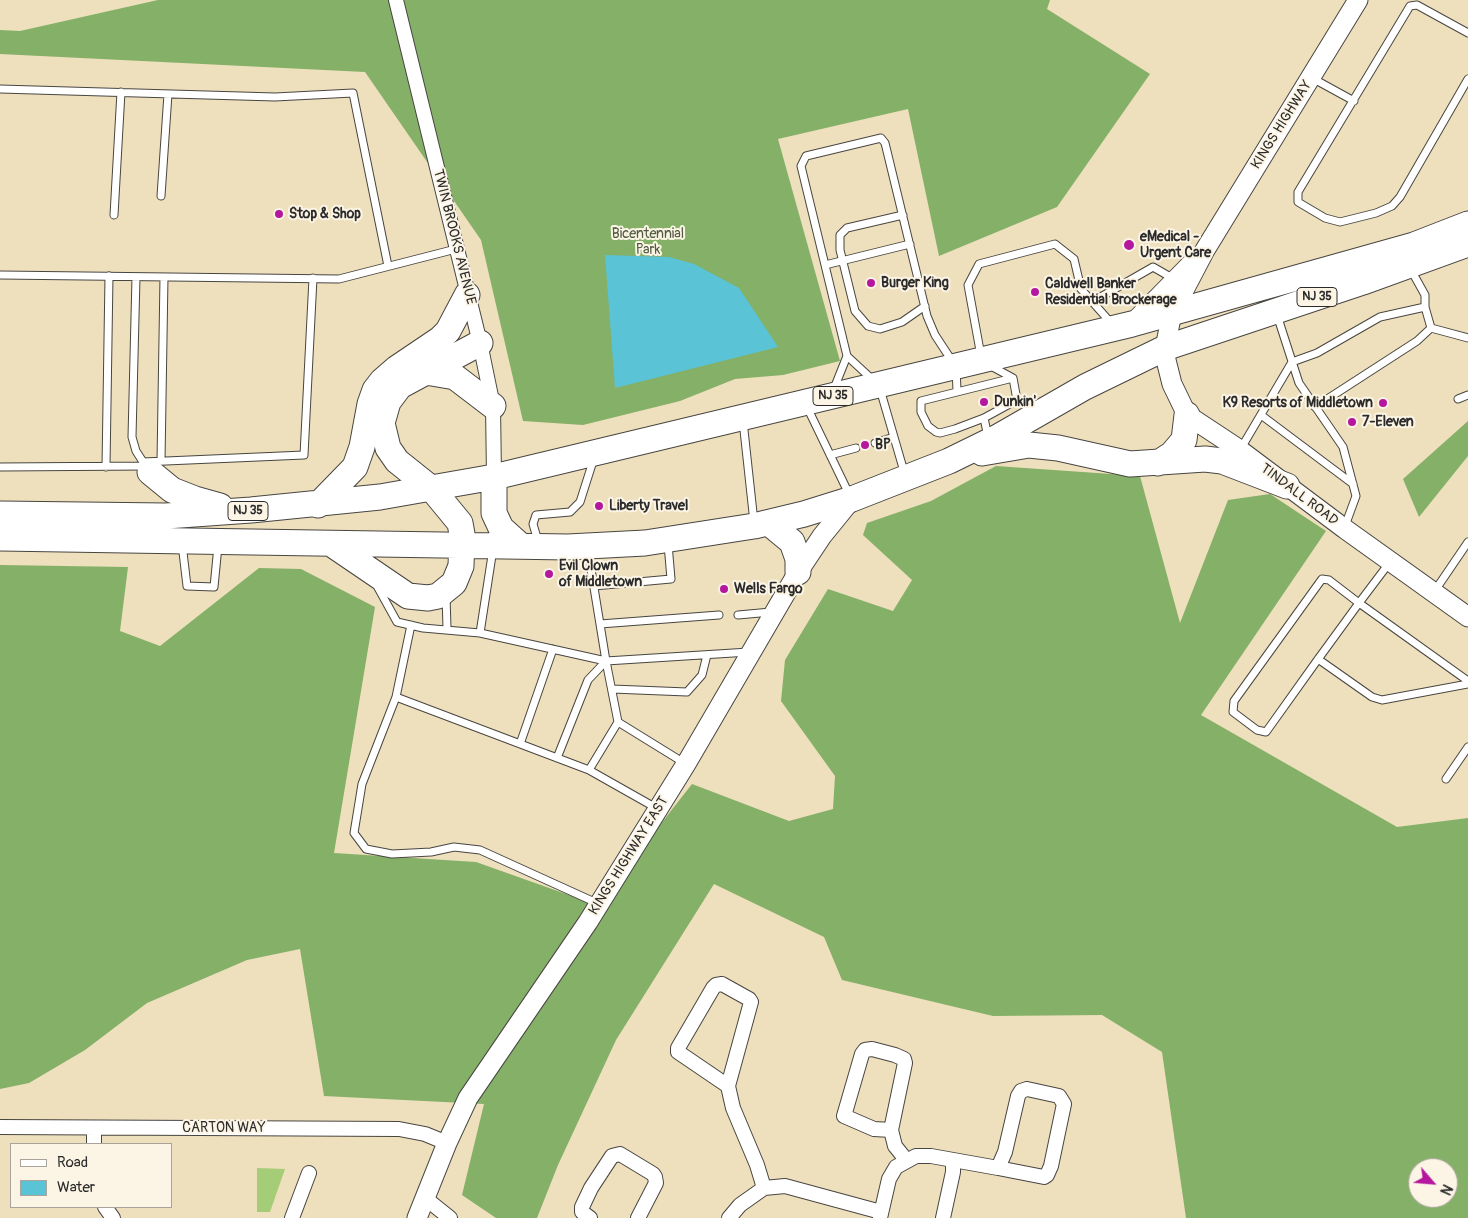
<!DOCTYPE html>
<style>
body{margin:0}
#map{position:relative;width:1468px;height:1218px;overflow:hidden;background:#eedfbd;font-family:Pangolin,sans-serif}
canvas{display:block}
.legend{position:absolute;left:10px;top:1143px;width:162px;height:65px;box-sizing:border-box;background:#fcf5e5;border:1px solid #a8a49b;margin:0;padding:6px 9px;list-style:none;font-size:15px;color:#2b2b2b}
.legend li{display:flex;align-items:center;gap:10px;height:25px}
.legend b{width:25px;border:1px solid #a8a49b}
.north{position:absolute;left:1408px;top:1158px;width:50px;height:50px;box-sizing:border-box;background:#fcf5e5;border:1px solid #a8a49b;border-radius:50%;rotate:117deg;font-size:14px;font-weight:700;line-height:20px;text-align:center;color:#2b2b2b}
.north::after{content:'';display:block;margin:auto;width:18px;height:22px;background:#b5179e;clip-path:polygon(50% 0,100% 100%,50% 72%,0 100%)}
</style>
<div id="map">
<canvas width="1468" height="1218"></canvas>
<ul class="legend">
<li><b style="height:6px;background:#fff"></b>Road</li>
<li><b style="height:14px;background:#5ac3d6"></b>Water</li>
</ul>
<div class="north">N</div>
</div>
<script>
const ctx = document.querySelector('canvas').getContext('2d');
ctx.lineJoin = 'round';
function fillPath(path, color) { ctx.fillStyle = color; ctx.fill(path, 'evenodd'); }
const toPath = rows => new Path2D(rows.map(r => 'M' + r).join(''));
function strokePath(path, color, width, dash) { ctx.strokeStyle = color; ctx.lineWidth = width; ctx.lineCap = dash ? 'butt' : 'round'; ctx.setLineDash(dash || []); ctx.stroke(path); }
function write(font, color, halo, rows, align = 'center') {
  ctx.font = font + ' Pangolin,sans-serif'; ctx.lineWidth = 4; ctx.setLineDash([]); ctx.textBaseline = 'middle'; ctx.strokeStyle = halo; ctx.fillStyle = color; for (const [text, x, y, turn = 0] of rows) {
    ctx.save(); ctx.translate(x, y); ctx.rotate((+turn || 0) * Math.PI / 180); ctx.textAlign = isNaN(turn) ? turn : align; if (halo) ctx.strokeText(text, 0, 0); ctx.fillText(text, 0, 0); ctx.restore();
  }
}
const green = toPath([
 [257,1168,285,1169,270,1212,257,1212]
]);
const forest = toPath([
 [158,0,1050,0,1047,9,1150,74,1057,207,939,256,908,109,778,139,840,361,783,375,735,379,680,401,583,425,523,421,481,240,365,72,0,54,0,30,20,31],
 [1468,421,1468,456,1419,517,1403,479],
 [996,466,1140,476,1180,623,1228,500,1270,494,1326,531,1201,715,1397,827,1468,818,1468,1218,1186,1218,1162,1052,1102,1015,993,1016,842,980,824,937,714,884,616,1040,558,1165,537,1218,496,1218,462,1195,484,1104,324,1096,300,949,247,960,147,1003,85,1050,29,1083,0,1089,0,565,128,567,120,631,160,646,259,568,301,569,375,607,334,853,476,862,597,905,692,784,789,821,833,809,835,776,781,701,785,660,828,589,893,611,912,580,863,535,867,523,931,501],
 [1418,1168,1448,1168,1448,1198,1418,1198]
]);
const water = toPath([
 [605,255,669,257,694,264,739,288,778,347,615,388]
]);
const lane = toPath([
 [1468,33,1417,5,1410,6,1298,192,1298,202,1325,218,1340,222,1376,213,1392,206,1400,197,1468,79],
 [1312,78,1354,101],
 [0,89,275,97,353,93,388,266],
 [161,196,168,94],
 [114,215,121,92],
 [903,215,847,228,840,235,840,250,855,311,868,326,880,329,902,322,925,306],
 [825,265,910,244],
 [0,275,339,279,456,249],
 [136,277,132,437,136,451,145,465],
 [1092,302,1153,267,1174,279],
 [1277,315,1299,383,1343,447,1356,496,1345,526],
 [1431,328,1468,338],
 [981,356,968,285,979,264,1055,244,1074,259,1081,289,1112,324],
 [989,365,1013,378,1017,400,984,418,955,429,940,433,936,432,928,426,921,412,921,401,1013,378],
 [874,381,847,356,801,166,806,156,881,138,885,143,927,316,935,335,956,367,957,391],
 [880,389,905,475],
 [833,391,847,356],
 [1458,399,1468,395],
 [807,407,849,494],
 [1315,407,1417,341,1431,328,1425,307],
 [1261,415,1353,484],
 [984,418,988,437],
 [743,421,754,522],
 [875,443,894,437],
 [1240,450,1292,362,1317,353,1380,317,1425,307,1425,295,1410,268],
 [830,455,856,448],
 [161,461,164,277],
 [143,462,304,455,313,278],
 [0,467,146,466],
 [106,467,109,276],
 [538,541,533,524,536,515,570,512,580,502,594,458],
 [182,544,187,586,214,587,218,546],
 [588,551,606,661,749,652],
 [1390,562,1359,603,1316,662,1266,732,1257,730,1233,712,1234,701,1322,579,1329,580,1359,603,1468,681],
 [376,584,397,622,423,628,480,633,606,661],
 [594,586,671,579,668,544],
 [1434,592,1468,542],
 [446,596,447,628],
 [738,615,771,612],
 [600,624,719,615],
 [411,625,396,697,362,784,354,833,366,849,392,854,431,852,454,847,480,850,599,904],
 [480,633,493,549],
 [1318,659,1372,697,1382,700,1468,684],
 [606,661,618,722,686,764],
 [612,689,687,692,702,675,707,655],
 [396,697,589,770],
 [618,722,589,770,658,809],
 [520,744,553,649],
 [557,758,588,680,606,661],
 [1446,779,1468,747]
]);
const street = toPath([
 [396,0,480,343,493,406,494,477],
 [722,984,749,999,751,1002,728,1086,678,1052,678,1048,713,988,716,985,722,984],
 [872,1049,895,1055,904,1059,905,1063,891,1130,874,1129,844,1116,862,1054,865,1050,872,1049],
 [728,1086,733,1108,757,1165,764,1188],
 [1027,1089,1059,1096,1064,1104,1051,1166,1047,1175,1044,1177,998,1168,1005,1152,1018,1096,1021,1091,1027,1089],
 [0,1127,399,1129,425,1134,447,1143],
 [891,1130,895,1146,907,1161],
 [94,1144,94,1128],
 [425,1198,450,1218],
 [105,1207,113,1218],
 [292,1218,309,1173],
 [590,1218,582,1212,582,1207,591,1188,612,1156,620,1154,653,1174,655,1177,656,1183,638,1218],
 [729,1218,740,1205,764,1188,785,1186,881,1212],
 [880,1218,889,1179,896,1167,916,1156,931,1156,998,1168],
 [943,1218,953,1172,953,1160]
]);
const secondary = toPath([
 [1358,0,1205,250,1172,313,1165,348,1166,360,1172,384,1187,415,1237,448,1345,529,1468,617],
 [1132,324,1192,263],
 [417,1218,447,1143,468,1098,588,922,686,764,798,572,822,536,852,499]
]);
const highway = toPath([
 [426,372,455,377,493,406],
 [982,453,1029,445,1058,448,1130,464,1205,459,1222,461,1287,486],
 [1158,463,1172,454,1184,440,1187,415],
 [150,472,172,490,195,499,220,506],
 [494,477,494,513,501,528,521,546],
 [318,505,355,467,362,447,370,404,375,390,382,381,397,368,440,339,448,331,467,295],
 [0,514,166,516,251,510,380,497,494,477,1132,324,1414,245,1468,224],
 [769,523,792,542,798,559,798,572],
 [0,538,568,547,645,543,754,526,804,514,852,499,949,461,996,438,1085,387,1165,348,1363,282,1468,244],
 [333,545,408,596,428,598,438,596,454,583,461,566,462,534,460,523,432,489,397,461,388,448,382,423,388,402,400,386,480,343]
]);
const markers = [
 [279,214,5,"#b5179e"],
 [1129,245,6,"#b5179e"],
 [871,283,5,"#b5179e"],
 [1035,292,5,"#b5179e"],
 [984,402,5,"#b5179e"],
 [1383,403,5,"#b5179e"],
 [1352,422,5,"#b5179e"],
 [865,445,5,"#b5179e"],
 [599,506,5,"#b5179e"],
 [549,574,5,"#b5179e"],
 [724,589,5,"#b5179e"]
];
const shields = [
 [1317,297,40],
 [833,396,40],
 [248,511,40]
];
const shieldNames = [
 ["NJ 35",1317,297],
 ["NJ 35",833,396],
 ["NJ 35",248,511]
];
const streetNames = [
 ["KINGS HIGHWAY",1282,125,-58],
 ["TWIN BROOKS AVENUE",454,237,76],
 ["TINDALL ROAD",1299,495,37],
 ["KINGS HIGHWAY EAST",629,856,-58],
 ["CARTON WAY",224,1128]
];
const poiNames = [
 ["Stop & Shop",289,214],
 ["eMedical -",1140,237],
 ["Urgent Care",1140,253],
 ["Burger King",881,283],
 ["Caldwell Banker",1045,284],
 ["Residential Brockerage",1045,300],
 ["Dunkin'",994,402],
 ["K9 Resorts of Middletown",1373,403,"right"],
 ["7-Eleven",1362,422],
 ["BP",875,445],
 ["Liberty Travel",609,506],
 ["Evil Clown",559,566],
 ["of Middletown",559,582],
 ["Wells Fargo",734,589]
];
const parkNames = [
 ["Bicentennial",648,234],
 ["Park",648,250]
];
fillPath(green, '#a5cc77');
fillPath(forest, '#84b068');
fillPath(water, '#5ac3d6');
strokePath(lane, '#484641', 9);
strokePath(street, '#484641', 16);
strokePath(secondary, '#484641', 21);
strokePath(highway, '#484641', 27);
strokePath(lane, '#fff', 7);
strokePath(street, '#fff', 14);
strokePath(secondary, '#fff', 19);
strokePath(highway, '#fff', 25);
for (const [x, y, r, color] of markers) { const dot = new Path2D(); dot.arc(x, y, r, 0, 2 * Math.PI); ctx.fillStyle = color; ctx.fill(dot); strokePath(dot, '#fcf5e5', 2); }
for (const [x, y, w] of shields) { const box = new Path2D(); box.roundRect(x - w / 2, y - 9.5, w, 19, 4); ctx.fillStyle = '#fcf5e5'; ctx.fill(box); strokePath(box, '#2b2b2b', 1); }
write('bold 12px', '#2b2b2b', null, shieldNames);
write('14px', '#2b2b2b', '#fcf5e5', streetNames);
write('bold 14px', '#2b2b2b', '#fcf5e5', poiNames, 'left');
write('14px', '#505b42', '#fcf5e5', parkNames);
</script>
